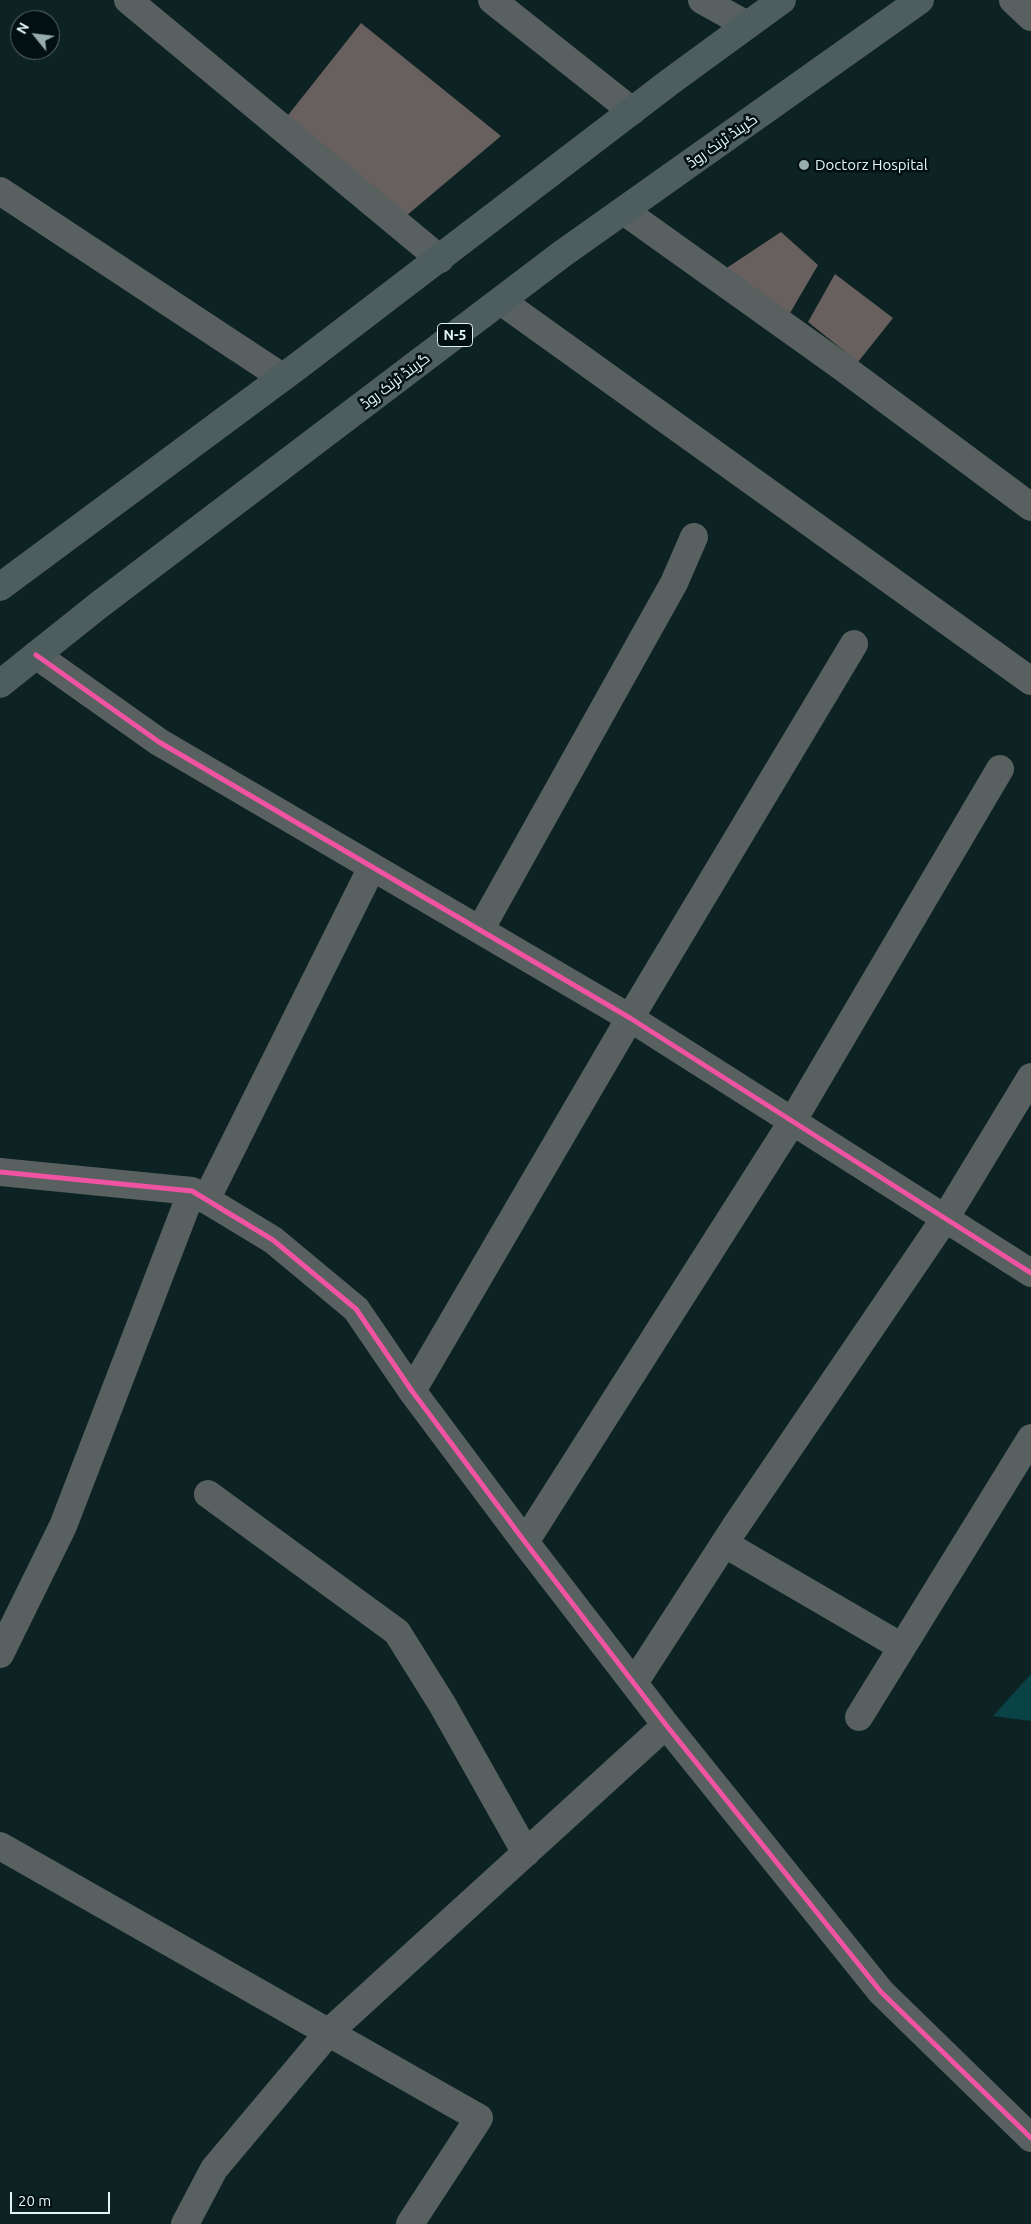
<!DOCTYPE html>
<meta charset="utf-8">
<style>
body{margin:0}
#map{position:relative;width:1031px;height:2224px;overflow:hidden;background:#0d2223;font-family:Ubuntu,sans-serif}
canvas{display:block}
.north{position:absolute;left:10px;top:10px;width:50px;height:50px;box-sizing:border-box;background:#031011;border:1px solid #5c6c6d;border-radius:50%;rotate:299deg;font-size:14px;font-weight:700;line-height:20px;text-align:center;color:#e2f6f6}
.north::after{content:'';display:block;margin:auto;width:18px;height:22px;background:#97acac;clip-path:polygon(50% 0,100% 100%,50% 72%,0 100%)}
.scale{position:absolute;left:10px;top:2192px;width:100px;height:22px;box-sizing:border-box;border:2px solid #e2f6f6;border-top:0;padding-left:6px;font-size:15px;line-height:18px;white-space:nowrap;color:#e2f6f6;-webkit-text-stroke:4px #031011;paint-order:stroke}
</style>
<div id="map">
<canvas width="1031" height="2224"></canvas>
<div class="north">N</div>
<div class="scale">20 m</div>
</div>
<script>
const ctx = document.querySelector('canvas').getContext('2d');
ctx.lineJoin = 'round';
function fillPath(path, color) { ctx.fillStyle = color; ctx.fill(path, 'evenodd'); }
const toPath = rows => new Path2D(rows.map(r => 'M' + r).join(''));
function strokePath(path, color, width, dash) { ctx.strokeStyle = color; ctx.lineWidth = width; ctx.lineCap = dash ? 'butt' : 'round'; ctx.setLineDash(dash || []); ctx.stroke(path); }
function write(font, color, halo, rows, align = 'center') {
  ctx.font = font + ' Ubuntu,Cairo,sans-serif'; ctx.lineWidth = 5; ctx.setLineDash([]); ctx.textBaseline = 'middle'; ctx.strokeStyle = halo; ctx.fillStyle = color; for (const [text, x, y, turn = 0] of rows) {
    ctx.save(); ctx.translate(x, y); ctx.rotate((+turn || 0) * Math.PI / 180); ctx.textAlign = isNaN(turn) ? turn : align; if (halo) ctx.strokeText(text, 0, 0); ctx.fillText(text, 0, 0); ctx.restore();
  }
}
const green = toPath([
 [1031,1674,1031,1721,993,1716]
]);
const building = toPath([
 [361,23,501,136,406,216,285,119],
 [781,232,818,265,790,313,725,269],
 [835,274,893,318,858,362,808,322]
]);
const minor = toPath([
 [128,0,440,259],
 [492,0,632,111],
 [702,0,747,25],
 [1013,0,1031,17],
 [0,191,282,377],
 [624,211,841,366,1031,507],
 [501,301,1031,681],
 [36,655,159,742,630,1018,1031,1273],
 [480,930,674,583,694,537],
 [0,1172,192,1191,273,1240,356,1309,412,1391,525,1542,666,1725,881,1992,1031,2138],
 [206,1200,372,867],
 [412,1391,630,1018,854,644],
 [208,1494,397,1632,442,1704,526,1853],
 [525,1542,792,1122,1000,769],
 [725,1544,902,1647],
 [0,1654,63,1526,192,1191],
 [634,1683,735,1527,946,1217,1031,1077],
 [859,1717,1031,1438],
 [0,1846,479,2118,410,2224],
 [185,2224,214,2169,329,2032,666,1725]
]);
const highway = toPath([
 [0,587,298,366,671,81,782,0],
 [0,684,99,605,562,254,920,0]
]);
const cycleway = toPath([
 [36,655,159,742,630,1018,1031,1273],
 [0,1172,192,1191,273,1240,356,1309,412,1391,525,1542,666,1725,881,1992,1031,2138]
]);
const markers = [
 [804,165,6,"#97acac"]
];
const shields = [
 [455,335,35]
];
const shieldNames = [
 ["N-5",455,335]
];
const streetNames = [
 ["گرینڈ ٹرنک روڈ",722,141,-35],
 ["گرینڈ ٹرنک روڈ",395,381,-37]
];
const poiNames = [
 ["Doctorz Hospital",815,165]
];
fillPath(green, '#094345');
fillPath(building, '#68605e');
strokePath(minor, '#586060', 28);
strokePath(highway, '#4e5d5e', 28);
strokePath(cycleway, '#f153a3', 5);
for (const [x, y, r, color] of markers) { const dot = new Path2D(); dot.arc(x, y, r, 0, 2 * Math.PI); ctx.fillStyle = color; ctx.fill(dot); strokePath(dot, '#031011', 2); }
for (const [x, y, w] of shields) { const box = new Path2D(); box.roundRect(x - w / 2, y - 11.5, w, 23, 4); ctx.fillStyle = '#031011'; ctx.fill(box); strokePath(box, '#e2f6f6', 1); }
write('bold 14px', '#e2f6f6', null, shieldNames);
write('15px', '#e2f6f6', '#031011', streetNames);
write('15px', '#e2f6f6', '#031011', poiNames, 'left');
</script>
